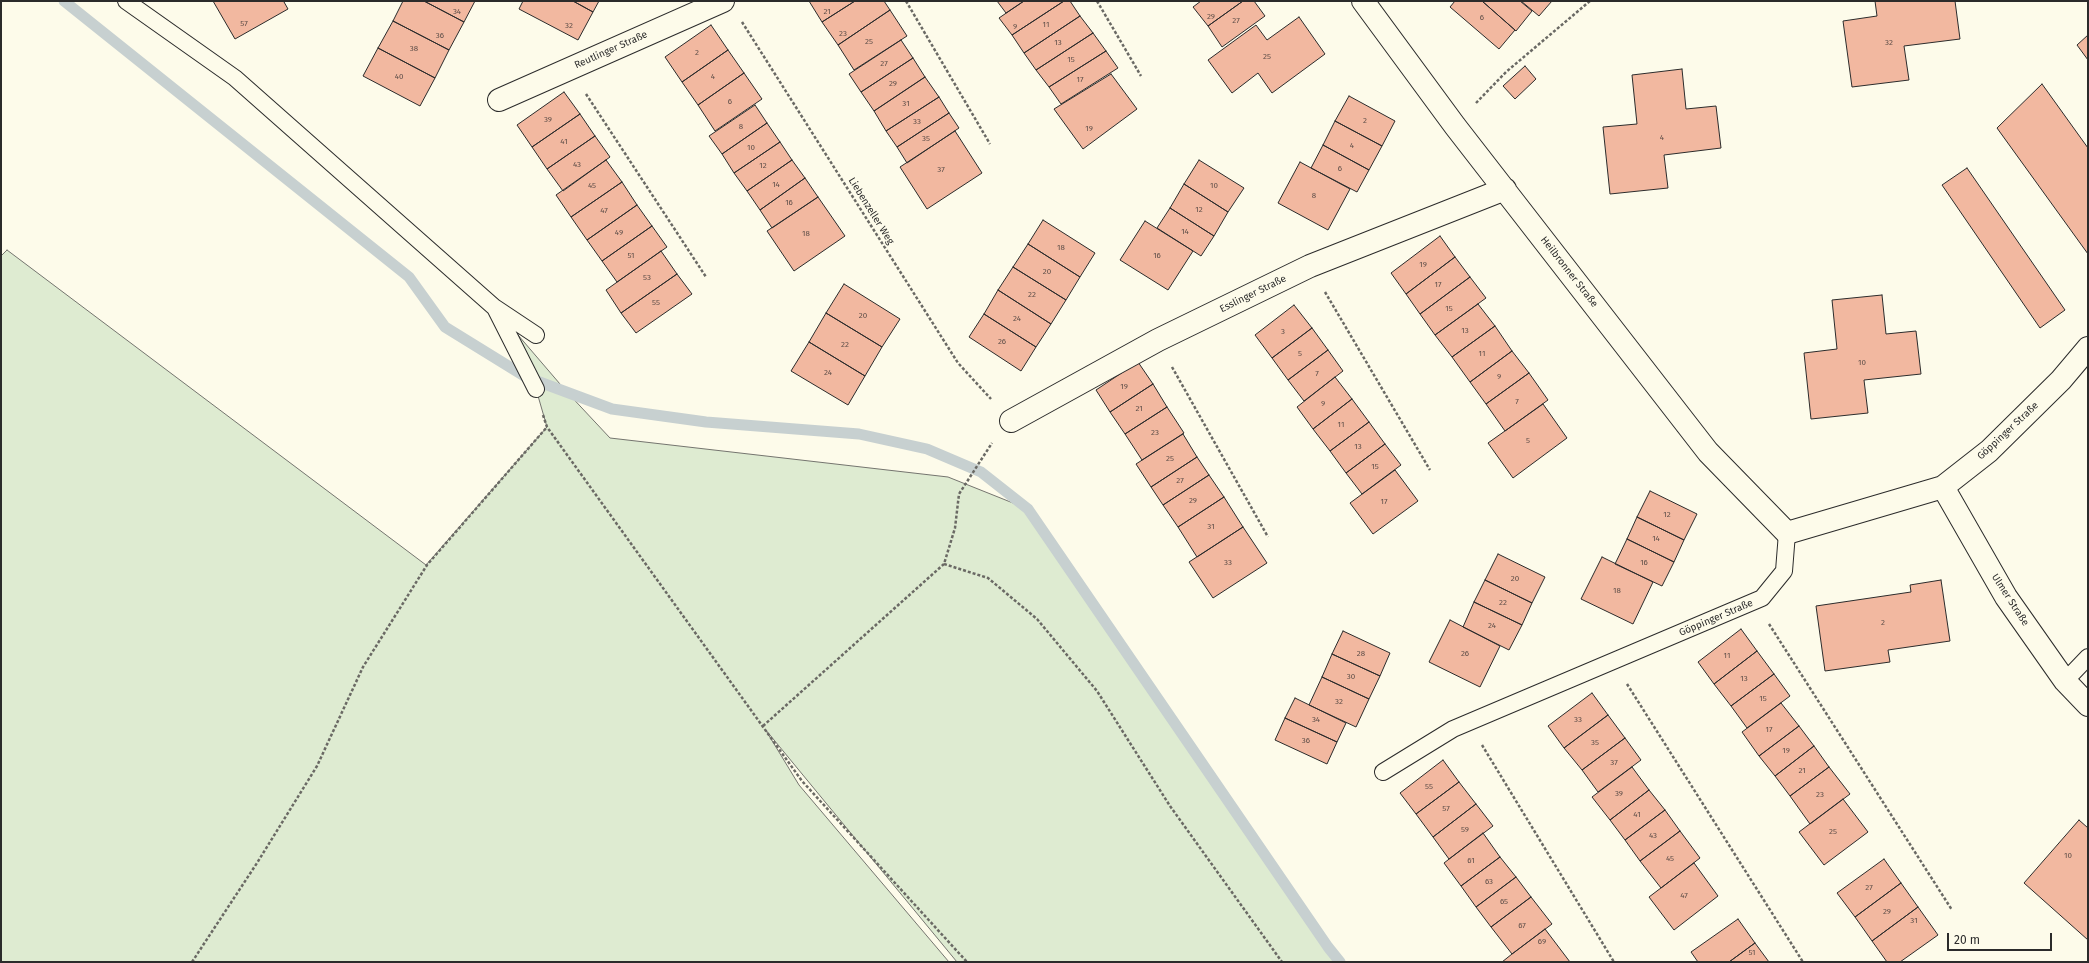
<!DOCTYPE html>
<meta charset="utf-8">
<style>
body{margin:0}
#map{position:relative;width:2089px;height:963px;overflow:hidden;background:#fdfbea;font-family:"Fira Sans",sans-serif}
canvas{display:block}
.frame{position:absolute;inset:0;border:2px solid #2b2b2b;pointer-events:none}
.scale{position:absolute;left:1947px;top:933px;width:105px;height:18px;box-sizing:border-box;border:2px solid #2b2b2b;border-top:0;padding-left:5px;font-size:12px;line-height:14px;white-space:nowrap;color:#2b2b2b;-webkit-text-stroke:3px #fdfbea;paint-order:stroke}
</style>
<div id="map">
<canvas width="2089" height="963"></canvas>
<div class="frame"></div>
<div class="scale">20 m</div>
</div>
<script>
const ctx = document.querySelector('canvas').getContext('2d');
ctx.lineJoin = 'round';
function fillPath(path, color) { ctx.fillStyle = color; ctx.fill(path, 'evenodd'); }
const toPath = rows => new Path2D(rows.map(r => 'M' + r).join(''));
function strokePath(path, color, width, dash) { ctx.strokeStyle = color; ctx.lineWidth = width; ctx.lineCap = dash ? 'butt' : 'round'; ctx.setLineDash(dash || []); ctx.stroke(path); }
function write(font, color, halo, rows, align = 'center') {
  ctx.font = font + ' "Fira Sans",sans-serif'; ctx.lineWidth = 3; ctx.setLineDash([]); ctx.textBaseline = 'middle'; ctx.strokeStyle = halo; ctx.fillStyle = color; for (const [text, x, y, turn = 0] of rows) {
    ctx.save(); ctx.translate(x, y); ctx.rotate((+turn || 0) * Math.PI / 180); ctx.textAlign = isNaN(turn) ? turn : align; if (halo) ctx.strokeText(text, 0, 0); ctx.fillText(text, 0, 0); ctx.restore();
  }
}
const green = toPath([
 [7,250,426,565,547,427,536,389,494,307,566,391,610,438,948,477,1028,509,1328,947,1340,962,957,962,765,729,799,785,949,962,1,962,1,256,7,250]
]);
const stream = toPath([
 [64,1,409,277,445,327,526,377,612,409,706,422,859,434,927,449,981,472,1028,509,1328,947,1340,962]
]);
const building = toPath([
 [213,1,286,1,284,2,288,9,235,39,213,1],
 [403,1,424,1,464,22,449,50,393,21,403,1],
 [424,1,475,1,464,22,424,1],
 [523,1,573,1,593,12,578,40,519,9,523,1],
 [573,1,599,1,593,12,573,1],
 [809,1,855,1,822,22,809,1],
 [855,1,884,1,890,10,838,45,822,22,855,1],
 [997,1,1024,1,1006,13,997,1],
 [1024,1,1064,1,1012,35,999,18,1024,1],
 [1064,1,1070,1,1080,16,1024,53,1012,35,1064,1],
 [1201,1,1243,1,1208,26,1193,7,1201,1],
 [1243,1,1254,1,1265,16,1222,47,1208,26,1243,1],
 [1455,1,1482,1,1515,30,1499,49,1450,7,1455,1],
 [1482,1,1520,1,1532,11,1516,31,1482,1],
 [1521,1,1552,1,1539,16,1521,1],
 [1875,1,1955,1,1960,39,1904,46,1909,80,1852,87,1843,21,1877,16,1875,1],
 [890,10,907,36,854,70,838,45,890,10],
 [1080,16,1093,33,1036,70,1024,53,1080,16],
 [1299,17,1325,54,1272,93,1258,73,1232,93,1208,60,1256,25,1267,40,1299,17],
 [393,21,449,50,435,78,378,48,393,21],
 [711,25,728,50,682,82,665,57,711,25],
 [1093,33,1106,51,1049,87,1036,70,1093,33],
 [2088,35,2088,60,2077,45,2088,35],
 [901,40,913,58,861,92,849,74,901,40],
 [378,48,435,78,420,106,363,76,378,48],
 [728,50,744,73,698,105,682,82,728,50],
 [1106,51,1118,68,1061,104,1049,87,1106,51],
 [913,58,925,77,874,111,861,92,913,58],
 [1525,66,1536,79,1515,99,1503,86,1525,66],
 [1682,69,1686,109,1716,106,1721,148,1664,155,1668,188,1610,194,1603,127,1637,124,1632,75,1682,69],
 [744,73,762,99,715,131,698,105,744,73],
 [1111,74,1137,109,1083,149,1054,109,1111,74],
 [925,77,939,97,886,131,874,111,925,77],
 [2042,84,2088,148,2088,254,1997,128,2042,84],
 [564,92,580,114,532,147,517,125,564,92],
 [1349,96,1395,121,1382,146,1335,121,1349,96],
 [939,97,949,113,897,147,886,131,939,97],
 [755,105,767,123,722,154,709,136,755,105],
 [949,113,959,128,907,163,897,147,949,113],
 [580,114,595,136,547,169,532,147,580,114],
 [1335,121,1382,146,1369,170,1323,145,1335,121],
 [767,123,780,142,734,173,722,154,767,123],
 [955,131,982,173,927,209,900,167,955,131],
 [595,136,610,157,563,191,547,169,595,136],
 [780,142,792,160,747,191,734,173,780,142],
 [1323,145,1369,170,1357,192,1311,168,1323,145],
 [606,160,622,182,571,217,556,195,606,160],
 [792,160,805,178,760,210,747,191,792,160],
 [1199,160,1244,188,1228,212,1184,184,1199,160],
 [1300,162,1350,189,1328,230,1278,203,1300,162],
 [1967,168,2065,310,2040,328,1942,185,1967,168],
 [805,178,818,197,772,228,760,210,805,178],
 [622,182,637,205,587,240,571,217,622,182],
 [1184,184,1228,212,1214,236,1170,208,1184,184],
 [818,197,845,236,794,271,767,231,818,197],
 [637,205,652,226,602,261,587,240,637,205],
 [1170,208,1214,236,1201,256,1157,228,1170,208],
 [1043,220,1095,253,1080,277,1028,244,1043,220],
 [1145,221,1193,251,1168,290,1120,260,1145,221],
 [652,226,667,247,617,282,602,261,652,226],
 [1440,236,1455,257,1406,294,1391,273,1440,236],
 [1028,244,1080,277,1066,300,1013,267,1028,244],
 [661,251,677,274,621,313,606,290,661,251],
 [1455,257,1470,277,1420,314,1406,294,1455,257],
 [1013,267,1066,300,1051,324,998,290,1013,267],
 [677,274,692,294,636,333,621,313,677,274],
 [1470,277,1486,298,1435,335,1420,314,1470,277],
 [844,284,900,319,882,347,826,313,844,284],
 [998,290,1051,324,1036,347,984,314,998,290],
 [1882,295,1886,334,1916,331,1921,374,1864,380,1868,413,1811,419,1804,353,1837,349,1832,300,1882,295],
 [1478,304,1495,326,1452,357,1435,335,1478,304],
 [1294,305,1312,328,1272,358,1255,335,1294,305],
 [826,313,882,347,865,376,809,342,826,313],
 [984,314,1036,347,1021,371,969,337,984,314],
 [1495,326,1512,351,1470,382,1452,357,1495,326],
 [1312,328,1328,350,1288,380,1272,358,1312,328],
 [809,342,865,376,848,405,791,371,809,342],
 [1328,350,1343,371,1304,401,1288,380,1328,350],
 [1512,351,1529,373,1486,404,1470,382,1512,351],
 [1138,362,1153,384,1110,412,1096,390,1138,362],
 [1529,373,1548,400,1505,431,1486,404,1529,373],
 [1335,377,1352,399,1313,429,1297,407,1335,377],
 [1153,384,1167,407,1125,434,1110,412,1153,384],
 [1352,399,1369,422,1330,451,1313,429,1352,399],
 [1543,404,1567,438,1513,478,1488,443,1543,404],
 [1167,407,1184,433,1142,460,1125,434,1167,407],
 [1369,422,1385,444,1346,473,1330,451,1369,422],
 [1183,434,1197,457,1151,487,1136,464,1183,434],
 [1385,444,1401,465,1362,494,1346,473,1385,444],
 [1197,457,1209,475,1163,505,1151,487,1197,457],
 [1395,470,1418,501,1373,534,1350,503,1395,470],
 [1209,475,1224,497,1178,527,1163,505,1209,475],
 [1650,491,1697,514,1684,540,1637,517,1650,491],
 [1224,497,1243,527,1197,557,1178,527,1224,497],
 [1637,517,1684,540,1674,562,1627,539,1637,517],
 [1243,527,1267,563,1213,598,1189,562,1243,527],
 [1627,539,1674,562,1662,586,1615,564,1627,539],
 [1498,554,1545,577,1532,603,1485,580,1498,554],
 [1602,557,1653,582,1633,624,1581,599,1602,557],
 [1485,580,1532,603,1522,625,1474,602,1485,580],
 [1941,580,1950,641,1888,650,1890,662,1825,671,1816,606,1911,592,1910,585,1941,580],
 [1474,602,1522,625,1509,650,1463,627,1474,602],
 [1450,620,1500,646,1480,687,1429,662,1450,620],
 [1741,629,1757,651,1714,684,1698,662,1741,629],
 [1343,631,1390,653,1380,676,1332,654,1343,631],
 [1757,651,1774,674,1731,706,1714,684,1757,651],
 [1332,654,1380,676,1369,699,1322,677,1332,654],
 [1774,674,1790,696,1747,728,1731,706,1774,674],
 [1322,677,1369,699,1356,727,1309,705,1322,677],
 [1592,693,1608,715,1564,748,1548,726,1592,693],
 [1295,698,1346,723,1337,742,1285,718,1295,698],
 [1781,703,1799,726,1759,756,1742,732,1781,703],
 [1608,715,1625,738,1582,770,1564,748,1608,715],
 [1285,718,1337,742,1327,764,1275,740,1285,718],
 [1799,726,1814,746,1775,776,1759,756,1799,726],
 [1625,738,1641,760,1598,792,1582,770,1625,738],
 [1814,746,1829,767,1790,796,1775,776,1814,746],
 [1443,760,1459,782,1416,814,1400,793,1443,760],
 [1632,767,1649,790,1610,820,1592,797,1632,767],
 [1829,767,1850,794,1810,824,1790,796,1829,767],
 [1459,782,1476,804,1433,837,1416,814,1459,782],
 [1649,790,1665,810,1625,840,1610,820,1649,790],
 [1843,799,1868,832,1824,865,1799,832,1843,799],
 [1476,804,1493,826,1449,859,1433,837,1476,804],
 [1665,810,1680,831,1640,861,1625,840,1665,810],
 [2079,820,2088,828,2088,940,2024,883,2079,820],
 [1680,831,1700,858,1661,888,1640,861,1680,831],
 [1483,833,1500,857,1461,886,1444,863,1483,833],
 [1500,857,1516,877,1476,907,1461,886,1500,857],
 [1884,859,1901,883,1855,917,1837,893,1884,859],
 [1694,863,1718,896,1674,930,1649,897,1694,863],
 [1516,877,1531,897,1491,927,1476,907,1516,877],
 [1901,883,1918,907,1872,941,1855,917,1901,883],
 [1531,897,1552,924,1512,954,1491,927,1531,897],
 [1918,907,1938,935,1900,962,1887,962,1872,941,1918,907],
 [1738,919,1755,943,1729,962,1698,962,1691,952,1738,919],
 [1545,929,1570,962,1502,962,1512,954,1545,929],
 [1755,943,1769,962,1729,962,1755,943]
]);
const path = toPath([
 [906,1,990,144],
 [1097,1,1141,76],
 [742,22,958,363,991,399],
 [586,94,706,277],
 [1476,103,1506,72,1590,1],
 [1325,292,1430,470],
 [1172,367,1268,537],
 [543,415,547,427,802,781,967,962],
 [944,564,988,578,1037,619,1097,691,1170,806,1282,962],
 [1769,624,1952,910],
 [1627,684,1803,962],
 [763,726,944,564,955,528,959,494,992,443],
 [1482,745,1614,962],
 [192,962,257,863,317,766,363,667,427,565,547,427]
]);
const service = toPath([
 [126,1,235,78,494,307,536,335],
 [495,308,536,389],
 [2065,681,2088,657],
 [1383,772,1453,729,1762,598,1784,571,1787,533]
]);
const minor = toPath([
 [1363,1,1455,126,1708,452,1787,533,1943,487,1989,451,2061,380,2088,348],
 [499,100,723,1],
 [1011,421,1158,340,1310,266,1505,189],
 [1943,487,2006,597,2065,681,2088,705]
]);
const numberNames = [
 ["34",457,12],
 ["21",827,12],
 ["29",1211,17],
 ["6",1482,18],
 ["27",1236,21],
 ["57",244,24],
 ["11",1046,25],
 ["32",569,26],
 ["9",1015,27],
 ["23",843,34],
 ["36",440,36],
 ["25",869,42],
 ["13",1058,43],
 ["32",1889,43],
 ["38",414,49],
 ["2",697,53],
 ["25",1267,57],
 ["15",1071,60],
 ["27",884,64],
 ["40",399,77],
 ["4",713,77],
 ["17",1080,80],
 ["29",893,84],
 ["6",730,102],
 ["31",906,104],
 ["39",548,120],
 ["2",1365,121],
 ["33",917,122],
 ["8",741,127],
 ["19",1089,129],
 ["4",1662,138],
 ["35",926,139],
 ["41",564,142],
 ["4",1352,146],
 ["10",751,148],
 ["43",577,165],
 ["12",763,166],
 ["6",1340,169],
 ["37",941,170],
 ["14",776,185],
 ["45",592,186],
 ["10",1214,186],
 ["8",1314,196],
 ["16",789,203],
 ["12",1199,210],
 ["47",604,211],
 ["14",1185,232],
 ["49",619,233],
 ["18",806,234],
 ["18",1061,248],
 ["51",631,256],
 ["16",1157,256],
 ["19",1423,265],
 ["20",1047,272],
 ["53",647,278],
 ["17",1438,285],
 ["22",1032,295],
 ["55",656,303],
 ["15",1449,309],
 ["20",863,316],
 ["24",1017,319],
 ["13",1465,331],
 ["3",1283,332],
 ["26",1002,342],
 ["22",845,345],
 ["5",1300,354],
 ["11",1482,354],
 ["10",1862,363],
 ["24",828,373],
 ["7",1317,374],
 ["9",1499,377],
 ["19",1124,387],
 ["7",1517,402],
 ["9",1323,404],
 ["21",1139,409],
 ["11",1341,425],
 ["23",1155,433],
 ["5",1528,441],
 ["13",1358,447],
 ["25",1170,459],
 ["15",1375,467],
 ["27",1180,481],
 ["29",1193,501],
 ["17",1384,502],
 ["12",1667,515],
 ["31",1211,527],
 ["14",1656,539],
 ["33",1228,563],
 ["16",1644,563],
 ["20",1515,579],
 ["18",1617,591],
 ["22",1503,603],
 ["2",1883,623],
 ["24",1492,626],
 ["28",1361,654],
 ["26",1465,654],
 ["11",1727,656],
 ["30",1351,677],
 ["13",1744,679],
 ["15",1763,699],
 ["32",1339,702],
 ["34",1316,720],
 ["33",1578,720],
 ["17",1769,730],
 ["36",1306,741],
 ["35",1595,743],
 ["19",1786,751],
 ["37",1614,763],
 ["21",1802,771],
 ["55",1429,787],
 ["39",1619,794],
 ["23",1820,795],
 ["57",1446,809],
 ["41",1637,815],
 ["59",1465,830],
 ["25",1833,832],
 ["43",1653,836],
 ["10",2068,856],
 ["45",1670,859],
 ["61",1471,861],
 ["63",1489,882],
 ["27",1869,888],
 ["47",1684,896],
 ["65",1504,902],
 ["29",1887,912],
 ["31",1914,921],
 ["67",1522,926],
 ["69",1542,942],
 ["51",1752,953]
];
const streetNames = [
 ["Reutlinger Straße",611,50,-24],
 ["Liebenzeller Weg",871,211,58],
 ["Heilbronner Straße",1569,272,52],
 ["Esslinger Straße",1253,294,-26],
 ["Göppinger Straße",2008,431,-43],
 ["Ulmer Straße",2010,600,57],
 ["Göppinger Straße",1716,618,-23]
];
fillPath(green, '#deebd1');
strokePath(green, '#74746e', 1);
strokePath(stream, '#c7d0d0', 11);
fillPath(building, '#f2b8a0');
strokePath(building, '#2b2b2b', 1);
strokePath(service, '#2b2b2b', 18);
strokePath(minor, '#2b2b2b', 24);
strokePath(path, '#6a6964', 2.5, [3, 2]);
strokePath(service, '#fdfbea', 16);
strokePath(minor, '#fdfbea', 22);
write('8px', '#5d4e48', null, numberNames);
write('10px', '#2b2b2b', '#fdfbea', streetNames);
</script>
